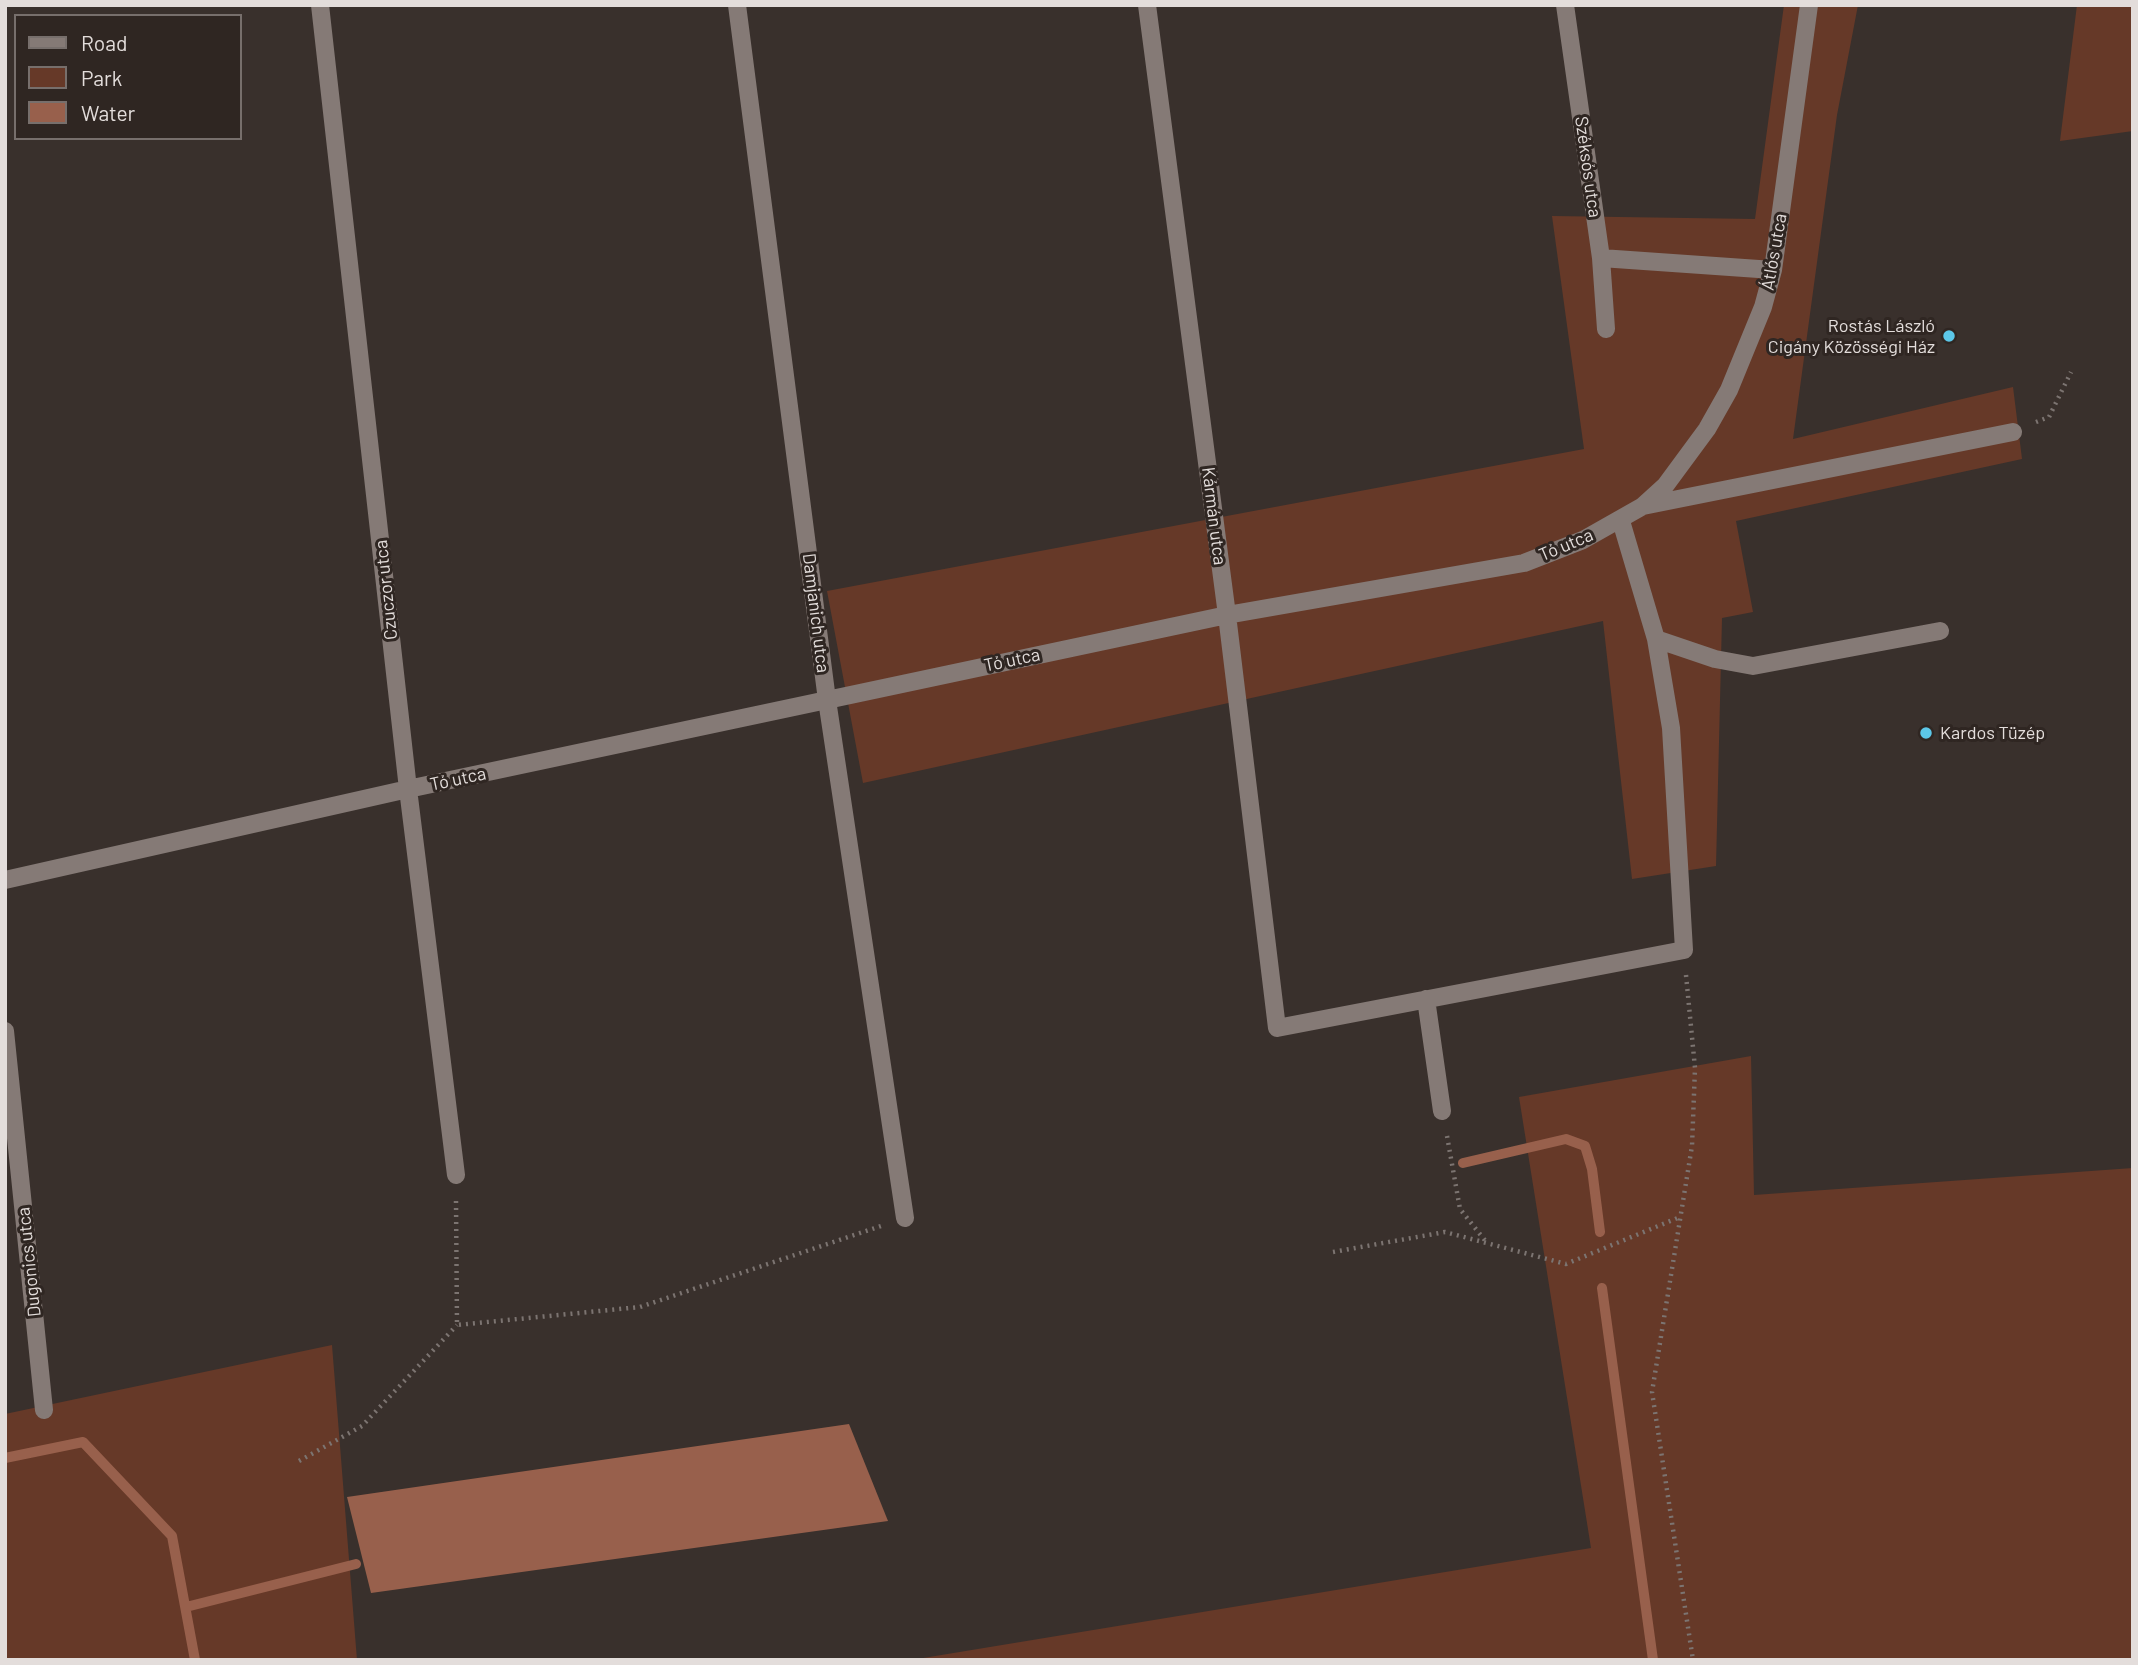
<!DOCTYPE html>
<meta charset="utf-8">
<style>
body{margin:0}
#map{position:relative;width:2138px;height:1665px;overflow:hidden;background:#39302c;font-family:Barlow,sans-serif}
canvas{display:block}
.frame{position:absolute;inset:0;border:7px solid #e3dddb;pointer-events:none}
.legend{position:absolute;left:14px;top:14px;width:228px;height:126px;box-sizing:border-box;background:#2f2622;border:2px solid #776f6c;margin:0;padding:9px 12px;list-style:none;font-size:21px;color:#e3dddb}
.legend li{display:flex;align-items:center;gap:14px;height:35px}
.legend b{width:35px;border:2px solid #776f6c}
</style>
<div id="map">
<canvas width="2138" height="1665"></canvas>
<div class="frame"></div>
<ul class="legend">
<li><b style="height:9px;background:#857a76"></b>Road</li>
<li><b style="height:19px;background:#663928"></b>Park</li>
<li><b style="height:19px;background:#98604c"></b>Water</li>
</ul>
</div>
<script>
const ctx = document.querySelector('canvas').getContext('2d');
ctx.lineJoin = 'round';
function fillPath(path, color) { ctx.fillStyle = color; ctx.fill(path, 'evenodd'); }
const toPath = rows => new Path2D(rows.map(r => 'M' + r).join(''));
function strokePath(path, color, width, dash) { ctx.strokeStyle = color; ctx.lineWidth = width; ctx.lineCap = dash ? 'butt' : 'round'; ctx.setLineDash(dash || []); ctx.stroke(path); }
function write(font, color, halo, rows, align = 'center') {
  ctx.font = font + ' Barlow,sans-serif'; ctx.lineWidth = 6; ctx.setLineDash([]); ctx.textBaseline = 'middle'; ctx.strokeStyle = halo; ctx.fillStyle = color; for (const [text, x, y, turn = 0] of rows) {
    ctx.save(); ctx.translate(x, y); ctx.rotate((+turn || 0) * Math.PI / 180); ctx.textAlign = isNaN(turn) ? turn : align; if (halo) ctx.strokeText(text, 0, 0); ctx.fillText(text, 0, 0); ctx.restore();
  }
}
const green = toPath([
 [1784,5,1858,5,1837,115,1793,439,2013,387,2022,459,1736,521,1753,612,1722,618,1716,866,1632,879,1603,621,863,783,827,591,1584,449,1552,216,1755,219],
 [2077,5,2133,5,2133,131,2060,141],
 [1751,1056,1754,1195,2133,1168,2133,1660,911,1660,1591,1548,1519,1097],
 [332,1345,357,1660,5,1660,5,1414]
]);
const water = toPath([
 [849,1424,888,1521,371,1593,347,1497]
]);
const stream = toPath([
 [1463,1163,1566,1139,1585,1146,1592,1169,1600,1232],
 [1602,1288,1653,1660],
 [5,1458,83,1442,172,1536,195,1660],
 [186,1607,356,1564]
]);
const path = toPath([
 [2036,422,2049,417,2071,372],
 [1686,975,1695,1068,1692,1146,1652,1392,1693,1660],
 [1447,1136,1460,1209,1487,1243],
 [456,1201,457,1325,640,1307,881,1226],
 [1333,1252,1445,1232,1566,1264,1680,1217],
 [299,1461,362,1426,457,1325]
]);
const minor = toPath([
 [320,5,408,789,456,1175],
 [737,5,827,700,905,1218],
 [1147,5,1227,615,1277,1028,1684,950,1671,728,1656,639,1621,521],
 [1565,5,1601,258,1606,329],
 [1601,258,1773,270],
 [1643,506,1665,486,1707,429,1729,390,1763,307,1773,270,1809,5],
 [1656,639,1715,659,1753,666,1940,631],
 [5,880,408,789,1227,615,1524,563,1583,540,1643,506,2013,432],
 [1426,999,1442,1111],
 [5,1031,44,1410]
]);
const markers = [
 [1949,336,7,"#5cc7e8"],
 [1926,733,7,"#5cc7e8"]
];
const streetNames = [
 ["Széksós utca",1588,167,82],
 ["Átlós utca",1774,252,-80],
 ["Kármán utca",1214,516,83],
 ["Tó utca",1566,545,-23],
 ["Czuczor utca",386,590,-96],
 ["Damjanich utca",816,613,83],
 ["Tó utca",1012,660,-12],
 ["Tó utca",458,779,-12],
 ["Dugonics utca",29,1262,-96]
];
const poiNames = [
 ["Rostás László",1935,326],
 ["Cigány Közösségi Ház",1935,347],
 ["Kardos Tüzép",1940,733,"left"]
];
fillPath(green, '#663928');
fillPath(water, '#98604c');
strokePath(stream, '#98604c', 10);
strokePath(path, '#7c7471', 4.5, [2, 5]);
strokePath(minor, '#857a76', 18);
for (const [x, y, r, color] of markers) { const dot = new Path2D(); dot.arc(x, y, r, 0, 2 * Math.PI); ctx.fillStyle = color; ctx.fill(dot); strokePath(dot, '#2f2622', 2.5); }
write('18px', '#e3dddb', '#2f2622', streetNames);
write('18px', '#e3dddb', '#2f2622', poiNames, 'right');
</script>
